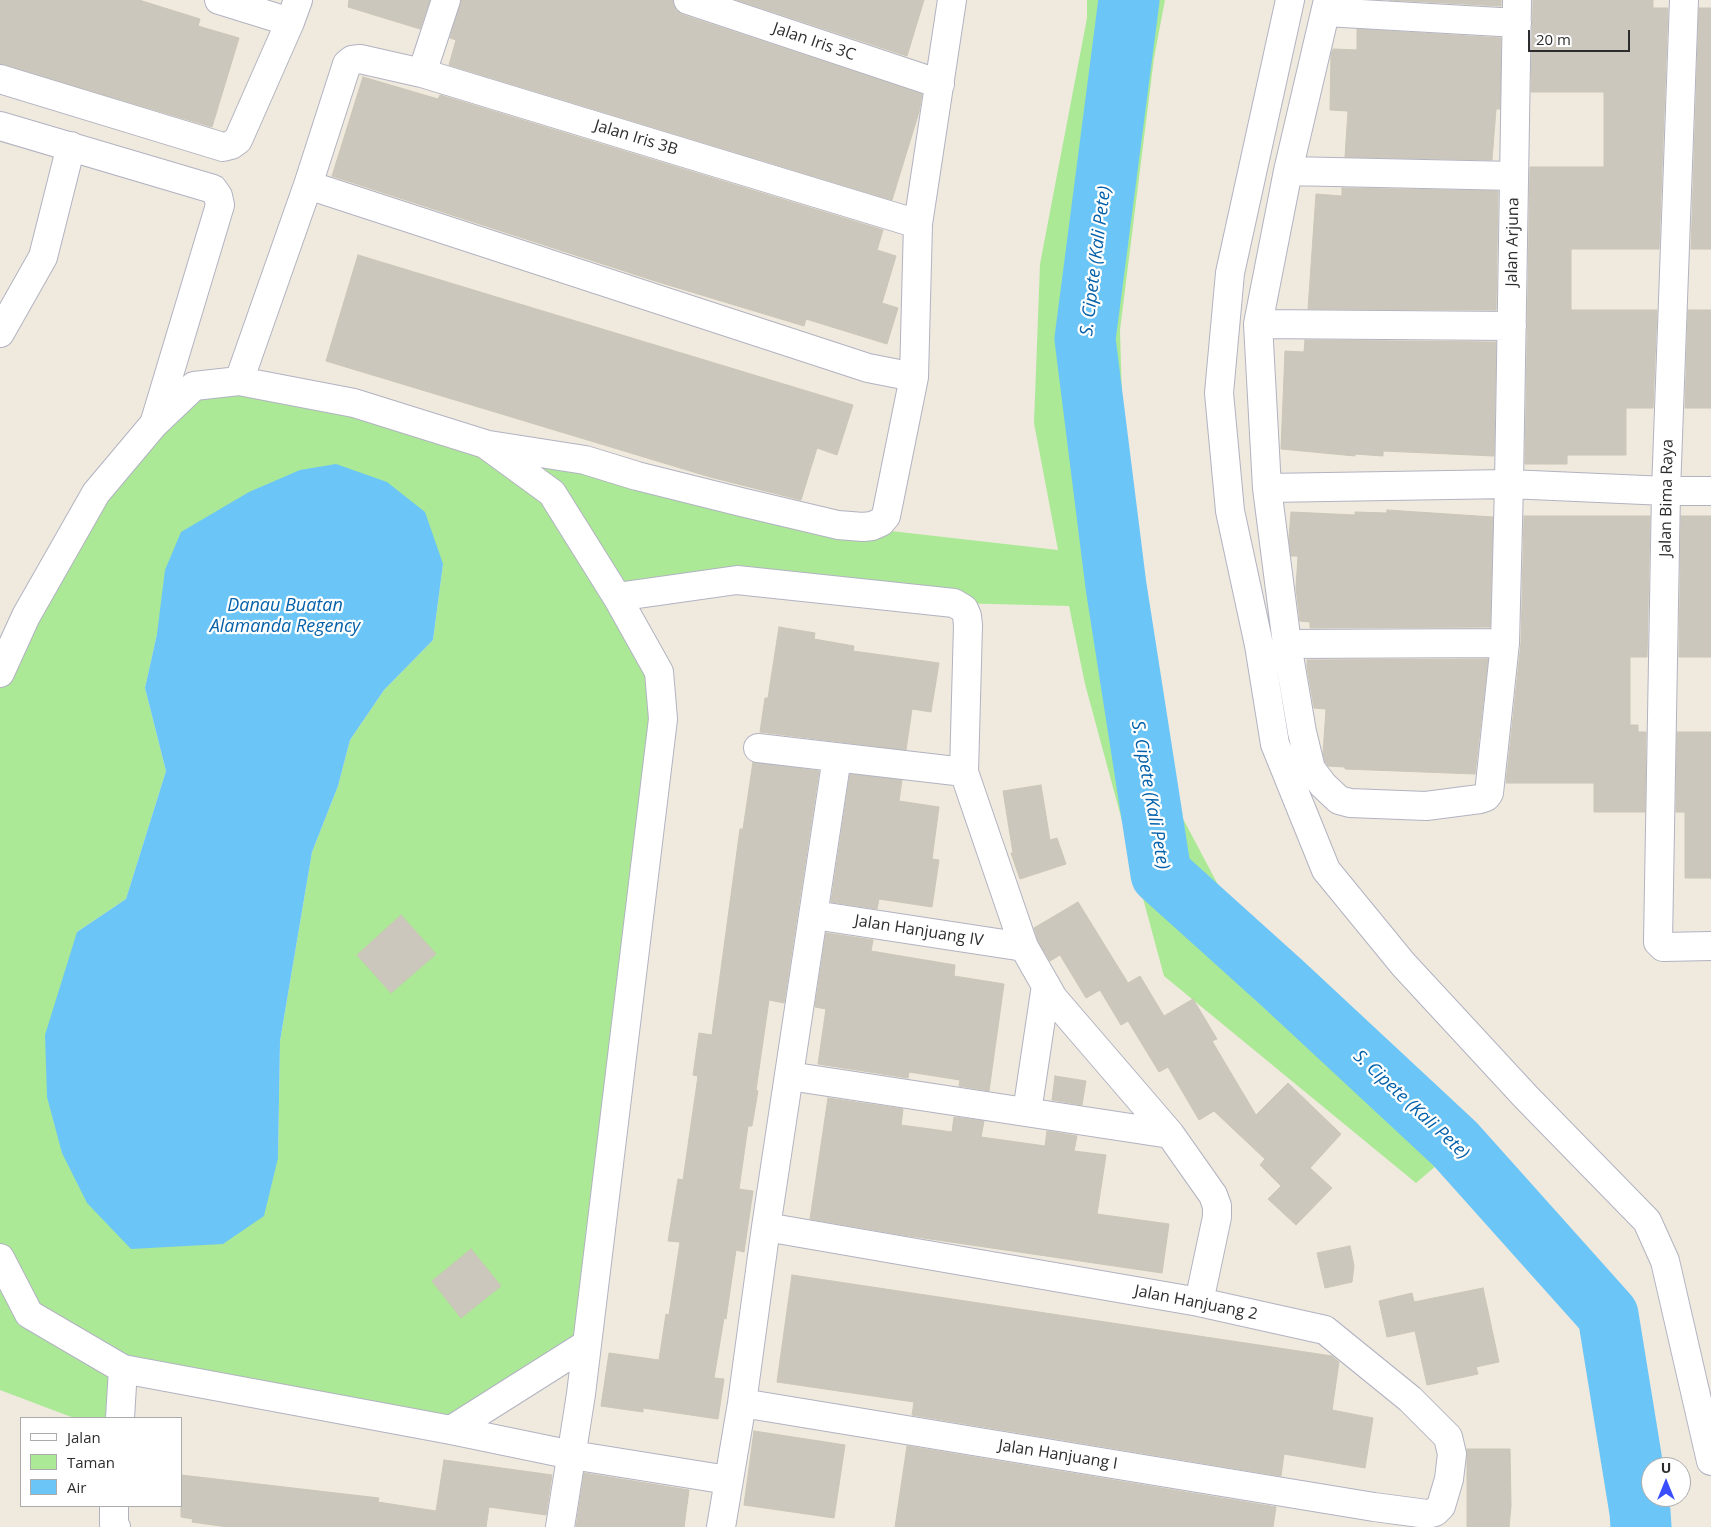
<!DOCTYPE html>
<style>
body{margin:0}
#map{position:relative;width:1711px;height:1527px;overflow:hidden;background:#efe9de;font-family:"Open Sans",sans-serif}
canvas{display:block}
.legend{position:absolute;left:20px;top:1417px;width:162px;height:90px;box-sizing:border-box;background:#fff;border:1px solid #ababab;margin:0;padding:6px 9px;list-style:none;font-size:15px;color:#2d2d2d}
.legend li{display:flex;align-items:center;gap:10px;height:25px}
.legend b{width:25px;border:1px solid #ababab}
.north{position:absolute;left:1641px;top:1457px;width:50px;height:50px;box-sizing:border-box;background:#fff;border:1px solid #ababab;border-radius:50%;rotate:0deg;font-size:14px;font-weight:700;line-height:20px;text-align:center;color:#2d2d2d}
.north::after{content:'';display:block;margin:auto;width:18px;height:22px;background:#3b4eff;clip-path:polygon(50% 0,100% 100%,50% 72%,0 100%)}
.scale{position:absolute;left:1528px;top:30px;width:102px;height:22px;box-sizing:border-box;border:2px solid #2d2d2d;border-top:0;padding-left:6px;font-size:15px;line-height:18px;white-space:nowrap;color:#2d2d2d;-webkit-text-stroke:4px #fff;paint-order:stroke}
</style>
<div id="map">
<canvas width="1711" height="1527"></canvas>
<ul class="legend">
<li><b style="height:6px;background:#fff"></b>Jalan</li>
<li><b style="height:14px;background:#ace997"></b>Taman</li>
<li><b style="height:14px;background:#6bc5f7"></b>Air</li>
</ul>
<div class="north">U</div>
<div class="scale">20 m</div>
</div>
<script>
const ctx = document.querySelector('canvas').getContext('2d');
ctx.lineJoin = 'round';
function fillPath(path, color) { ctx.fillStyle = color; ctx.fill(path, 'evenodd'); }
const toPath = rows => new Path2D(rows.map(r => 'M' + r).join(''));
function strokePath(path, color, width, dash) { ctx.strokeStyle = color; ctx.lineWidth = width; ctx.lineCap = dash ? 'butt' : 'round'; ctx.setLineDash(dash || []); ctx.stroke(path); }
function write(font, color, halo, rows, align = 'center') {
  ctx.font = font + ' "Open Sans",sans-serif'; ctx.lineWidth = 4.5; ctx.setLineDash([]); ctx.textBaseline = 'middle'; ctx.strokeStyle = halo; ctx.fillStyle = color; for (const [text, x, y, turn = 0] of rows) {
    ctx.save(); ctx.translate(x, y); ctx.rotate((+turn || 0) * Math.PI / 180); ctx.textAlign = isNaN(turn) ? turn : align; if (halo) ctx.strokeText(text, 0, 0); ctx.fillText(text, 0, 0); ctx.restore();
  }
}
const green = toPath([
 [1087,0,1165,0,1154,58,1120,330,1125,501,1151,690,1180,813,1225,898,1480,1128,1416,1183,1164,976,1085,684,1069,606,954,603,737,580,618,597,659,672,587,1344,451,1430,123,1369,120,1418,74,1418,0,1390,0,673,96,493,194,386,239,381,838,525,1058,550,1034,423,1040,264,1087,18],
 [443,564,433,640,384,690,350,740,338,786,312,852,280,1041,278,1158,77,932,126,899,166,771,145,688,157,634]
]);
const water = toPath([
 [336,464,387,482,425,512,443,564,433,640,384,690,350,740,338,786,312,852,280,1041,278,1158,264,1216,223,1244,131,1249,87,1203,62,1153,47,1097,45,1035,77,932,126,899,166,771,145,688,157,634,165,570,181,532,249,492,300,470]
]);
const river = toPath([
 [1129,0,1085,339,1116,586,1161,874,1282,983,1455,1144,1608,1315,1640,1512,1641,1527]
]);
const building = toPath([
 [0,0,139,0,200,19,198,26,239,38,212,127,0,64,0,0],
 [349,0,430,0,420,29,348,7,349,0],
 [461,0,673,0,676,10,683,15,922,94,919,112,892,200,449,65,456,40,450,38,461,0],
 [737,0,924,0,907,56,737,0],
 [1389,0,1501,0,1501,6,1389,0],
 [1533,0,1653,0,1653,8,1668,8,1659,249,1572,249,1571,250,1571,310,1657,310,1653,408,1626,408,1626,455,1567,455,1567,464,1525,464,1530,167,1604,167,1604,92,1531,92,1533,0],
 [1699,8,1711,8,1711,249,1691,249,1699,8],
 [1357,29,1501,38,1500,109,1496,109,1492,160,1345,157,1348,111,1330,110,1331,54,1333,49,1357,50,1357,29],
 [363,77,438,99,440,95,883,230,877,250,896,256,882,303,898,308,887,344,806,319,804,326,655,281,332,176,363,77],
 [1342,188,1498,191,1496,310,1308,309,1316,194,1342,196,1342,188],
 [358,255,853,405,837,455,817,448,801,500,710,477,326,361,358,255],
 [1688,310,1711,310,1711,408,1685,408,1688,310],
 [1305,340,1496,342,1494,456,1383,451,1383,456,1355,454,1355,456,1281,449,1285,351,1304,352,1305,340],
 [1387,510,1493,517,1490,627,1310,628,1310,622,1300,621,1296,588,1298,556,1291,556,1289,538,1291,512,1355,515,1355,512,1387,513,1387,510],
 [1524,516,1650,516,1647,657,1630,657,1630,725,1638,725,1638,732,1646,732,1645,812,1594,812,1594,783,1506,783,1521,643,1524,516],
 [1681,516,1711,516,1711,657,1679,657,1681,516],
 [779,627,815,633,814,639,854,646,853,651,939,663,931,712,912,709,906,750,760,732,765,698,768,698,779,627],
 [1488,659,1475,774,1345,769,1345,767,1328,766,1325,762,1323,753,1326,709,1314,708,1307,667,1307,660,1488,659],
 [1677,732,1711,732,1711,878,1685,878,1685,812,1676,812,1677,732],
 [753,762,819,771,784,1003,769,1000,756,1090,758,1091,752,1126,748,1126,739,1189,753,1191,744,1252,736,1250,726,1319,724,1318,714,1378,724,1379,718,1419,643,1408,643,1412,601,1406,609,1353,659,1360,666,1314,669,1315,680,1242,668,1241,678,1179,683,1180,698,1076,693,1075,699,1033,712,1035,740,829,743,829,753,762],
 [850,774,902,780,899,801,939,807,932,859,939,860,932,907,879,899,877,909,831,902,850,774],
 [1041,785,1050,840,1057,838,1066,864,1020,879,1011,853,1013,853,1003,791,1041,785],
 [1078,902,1128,983,1140,976,1164,1016,1193,999,1217,1039,1212,1041,1256,1115,1288,1083,1341,1134,1310,1168,1332,1188,1296,1225,1268,1199,1281,1186,1260,1165,1265,1159,1214,1111,1199,1120,1168,1067,1159,1072,1128,1021,1121,1025,1100,990,1086,998,1060,955,1050,961,1038,941,1034,928,1078,902],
 [401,915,436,954,391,993,357,955,401,915],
 [826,933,873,940,871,951,955,965,954,976,1004,984,989,1091,959,1086,960,1080,909,1072,908,1078,818,1064,826,1009,815,1007,826,933],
 [1055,1076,1086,1081,1082,1105,1052,1100,1055,1076],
 [828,1098,903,1109,901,1125,952,1132,954,1117,984,1121,981,1137,1045,1146,1047,1131,1077,1136,1074,1151,1106,1155,1097,1214,1169,1224,1162,1273,903,1235,810,1219,828,1098],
 [1350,1246,1354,1266,1352,1282,1325,1288,1317,1253,1350,1246],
 [471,1249,501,1286,461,1318,432,1281,471,1249],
 [792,1275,1332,1356,1339,1362,1332,1410,1373,1418,1365,1468,1284,1454,1281,1476,912,1415,914,1402,777,1382,792,1275],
 [1483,1288,1499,1362,1476,1367,1478,1374,1427,1385,1415,1331,1387,1337,1379,1301,1412,1293,1414,1302,1483,1288],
 [754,1431,845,1445,834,1518,744,1505,754,1431],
 [907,1446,1276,1507,1273,1527,895,1527,907,1446],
 [1467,1449,1510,1449,1511,1506,1509,1527,1467,1527,1467,1449],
 [444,1460,552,1475,546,1515,489,1507,486,1527,228,1527,192,1522,193,1519,181,1517,181,1475,379,1498,378,1502,436,1511,444,1460],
 [584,1473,689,1490,684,1527,576,1527,584,1473]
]);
const minor = toPath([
 [219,0,290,22],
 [688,0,940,84],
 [1290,0,1230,273,1219,393,1230,511,1259,645,1275,744,1326,870,1403,964,1526,1097,1647,1221,1665,1261,1711,1461],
 [1328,0,1288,171,1258,324,1267,488,1287,644,1302,732,1311,769,1323,785,1339,800,1350,803,1426,806,1480,799,1486,797,1489,793,1505,643,1509,484,1517,0],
 [1684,0,1666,491,1658,942,1663,947,1711,946],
 [1326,12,1517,23],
 [422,73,446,0],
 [0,79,223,147,231,145,238,140,290,22,298,0],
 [0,126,213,189,218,196,220,205,155,421],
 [1288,171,1514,176],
 [308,185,868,368,914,377],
 [1258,324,1512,326],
 [0,333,43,257,71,146],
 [239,381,308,185,347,64,352,60,360,59,422,73,918,224],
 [489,445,585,460,637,476,741,502,838,525,863,527,872,526,881,522,886,516,914,377,918,224,952,0],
 [1267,488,1509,484,1666,491,1711,491],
 [617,597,737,580,954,603,964,609,967,616,968,625,964,772],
 [1287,644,1505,643],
 [0,673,26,616,96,493,154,424,194,386,239,381,354,403,485,444,552,493,617,597,659,672,663,719,581,1394,560,1527],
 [758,748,964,772,1024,947,1053,998,1170,1134,1213,1195,1217,1206,1217,1217,1199,1302],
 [814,915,1024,947],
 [789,1076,1170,1134],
 [1027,1112,1046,985],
 [0,1258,29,1314,123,1369,451,1430,572,1455,728,1480],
 [742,1403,1374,1507,1427,1514,1435,1512,1441,1506,1449,1479,1452,1454,1448,1437,1410,1399,1325,1330,1199,1302,766,1227],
 [120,1418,123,1369],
 [451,1430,587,1344],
 [114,1506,114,1524,116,1527],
 [721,1527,742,1403,766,1227,837,757]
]);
const streetNames = [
 ["Jalan Iris 3C",814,42,19],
 ["Jalan Iris 3B",636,138,17],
 ["Jalan Arjuna",1513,242,-89],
 ["Jalan Bima Raya",1667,498,-89],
 ["Jalan Hanjuang IV",919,931,9],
 ["Jalan Hanjuang 2",1196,1303,11],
 ["Jalan Hanjuang I",1058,1455,9]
];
const waterNames = [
 ["S. Cipete (Kali Pete)",1096,261,-83],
 ["Danau Buatan",285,606],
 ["Alamanda Regency",285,627],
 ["S. Cipete (Kali Pete)",1150,795,80],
 ["S. Cipete (Kali Pete)",1411,1105,43]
];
fillPath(green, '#ace997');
fillPath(water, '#6bc5f7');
strokePath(river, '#6bc5f7', 61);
fillPath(building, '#cbc7bd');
strokePath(building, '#cbc6b7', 1);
strokePath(minor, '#b2b3c1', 30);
strokePath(minor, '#fff', 28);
write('16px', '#2d2d2d', '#fff', streetNames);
write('italic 18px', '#0461a9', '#fff', waterNames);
</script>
